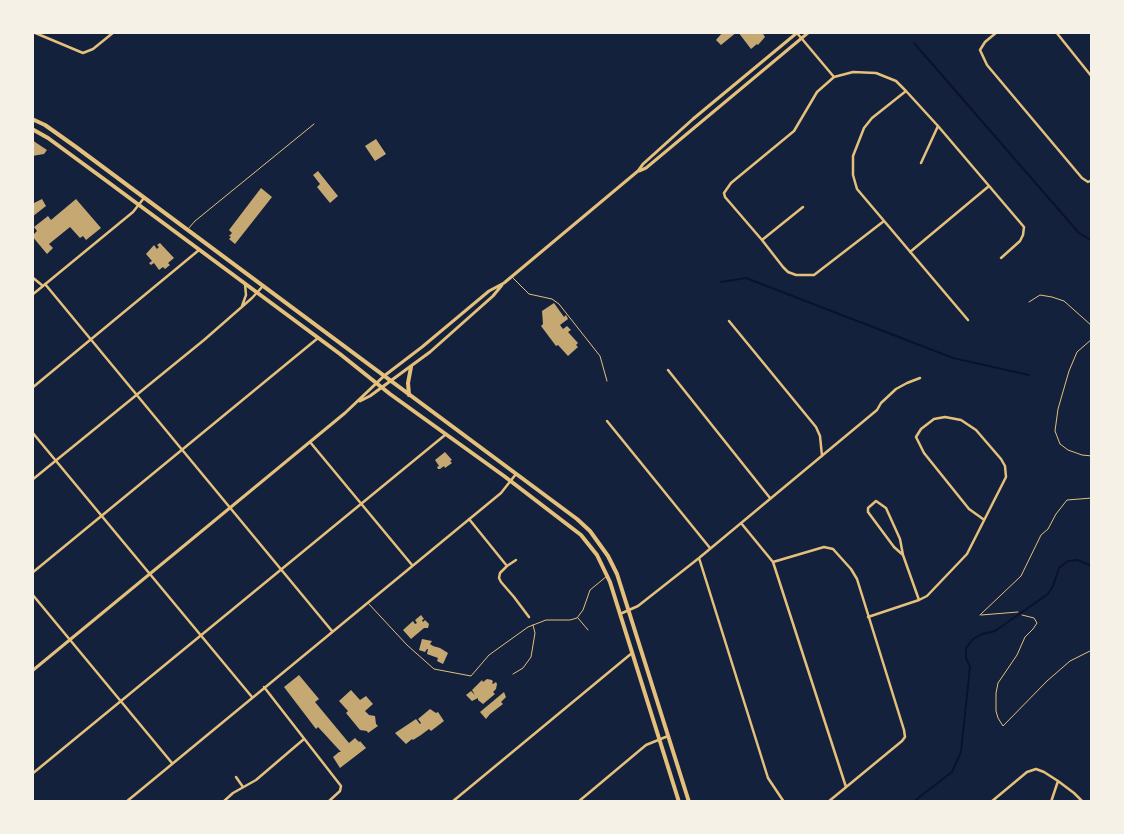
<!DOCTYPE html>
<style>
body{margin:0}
#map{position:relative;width:1124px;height:834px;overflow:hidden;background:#14213d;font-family:Cabin,sans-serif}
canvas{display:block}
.frame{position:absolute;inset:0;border:34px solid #f6f1e7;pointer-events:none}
</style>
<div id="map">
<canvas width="1124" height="834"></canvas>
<div class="frame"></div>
</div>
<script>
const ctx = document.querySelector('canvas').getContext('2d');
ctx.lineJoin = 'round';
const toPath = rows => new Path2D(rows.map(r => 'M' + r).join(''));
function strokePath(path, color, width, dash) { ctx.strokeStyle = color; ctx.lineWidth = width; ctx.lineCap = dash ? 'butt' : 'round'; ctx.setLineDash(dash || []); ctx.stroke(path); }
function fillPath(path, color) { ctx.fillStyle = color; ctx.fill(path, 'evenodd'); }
const stream = toPath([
 [572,32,580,32],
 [914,43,1079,233,1092,241],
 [721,282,746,278,953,358,1029,375],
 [913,802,952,772,961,752,970,667,966,658,966,648,973,639,982,634,995,631,1048,594,1053,586,1059,568,1068,561,1077,560,1092,566]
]);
const building = toPath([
 [723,32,737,32,721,45,716,40],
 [738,32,762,32,765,37,758,45,757,44,751,49],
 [376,139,386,154,375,161,365,146],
 [32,140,47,150,44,154,32,156],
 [318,171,338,196,330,203,317,187,320,184,313,175],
 [261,188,272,197,235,244,229,239,231,237,229,236,232,233,229,230],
 [42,199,46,206,32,217,32,204],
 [76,199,101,228,86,240,83,236,80,238,70,227,49,244,53,248,47,254,32,236,37,231,34,227,48,216,51,220],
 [160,243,174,258,168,263,170,265,165,269,163,267,159,270,154,263,151,265,149,263,152,261,146,254,154,245,157,249,159,247,157,245],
 [554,303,564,317,566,315,568,319,560,325,563,329,567,326,571,330,568,332,578,343,576,345,578,347,568,356,558,345,556,346,541,326,543,324,542,311],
 [445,452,452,460,450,461,452,463,445,468,444,466,440,469,438,469,437,467,439,466,435,460],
 [421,615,424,619,422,620,423,622,425,620,429,624,428,628,424,628,411,639,403,630,413,621,415,624,417,623,415,620],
 [422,639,432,641,430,644,433,646,440,648,448,653,443,664,437,661,438,658,427,654,428,649,427,649,425,652,419,650],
 [299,675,319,699,315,702,349,743,355,738,359,742,360,741,366,748,340,768,333,757,339,752,341,752,318,727,316,729,284,687],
 [487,679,492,680,493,682,492,683,493,684,496,682,497,684,496,689,493,692,495,694,483,704,478,700,478,698,472,701,466,695,471,691,475,695,472,690,482,680,483,682],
 [351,690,360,700,366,696,373,704,365,711,369,715,375,716,376,724,378,726,368,733,367,731,360,730,346,713,348,711,339,701],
 [504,692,506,697,501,702,503,704,490,714,486,719,480,712],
 [430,709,436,713,438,712,444,721,431,731,429,729,421,735,413,740,412,739,406,744,395,733,416,719,420,724,421,723,418,719]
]);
const path = toPath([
 [1029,302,1040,295,1052,297,1064,301,1092,326],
 [1092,339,1077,352,1069,371,1058,409,1055,431,1060,444,1068,450,1082,455,1092,456],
 [980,615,1021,576,1041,535,1048,529,1056,514,1067,500,1092,498],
 [981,615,1018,612],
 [1022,615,1034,618,1037,623,1033,629,1025,637,1017,655,998,683,996,693,996,711,998,718,1003,726,1047,681,1070,661,1092,650]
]);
const service = toPath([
 [188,229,195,221,314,124],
 [512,277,529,294,552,299,559,304,600,356,607,381],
 [368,603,407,645,434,669,471,676,489,655,528,627,546,620,570,620,577,618,583,610,590,590,607,576],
 [578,618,588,630],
 [513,674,523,668,531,657,535,633,533,625]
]);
const minor = toPath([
 [33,32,83,53,93,49,114,32],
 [997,32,985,42,980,50,987,65,1082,178,1088,182,1092,180],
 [1056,32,1092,77],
 [797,33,834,77],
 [906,91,872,118,864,128,853,156,853,175,857,189,968,320],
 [921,163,938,126],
 [884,221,814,275,796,275,788,272,783,267,762,240,725,197,724,193,731,183,794,131,817,92,834,77,853,72,876,73,896,81,906,91,938,126,1024,227,1023,235,1020,241,1001,258],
 [762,240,803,207],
 [910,252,989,186],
 [32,277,43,286],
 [45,284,332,631],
 [32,295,133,212,144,198],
 [242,306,246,295,245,284],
 [729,321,816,427,820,436,822,456],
 [668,370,770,498],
 [32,388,199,250],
 [607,421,710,548],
 [32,432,252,697],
 [310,442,412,565],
 [32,480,204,340,252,298,263,286],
 [469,519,507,566],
 [741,523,773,562,846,787],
 [903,555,894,547,868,512,868,508,876,501,886,508,900,539,903,555,919,600],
 [699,558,768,778,784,802],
 [516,560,507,566,500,573,499,578,501,582,514,597,529,617],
 [773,562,824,547,833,549,851,569,857,579,904,730,905,737,902,741,828,802],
 [32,573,318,338],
 [32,594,172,763],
 [620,614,638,606,699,558,877,410,881,403,896,389,907,383,920,378],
 [868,617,919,600,927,596,967,554,1006,477,1005,466,1001,459,976,430,961,420,945,417,934,419,921,429,916,437,924,453,969,509,983,519],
 [264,687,341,786,340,791,328,802],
 [32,774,445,435],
 [236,777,243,787],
 [126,802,501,493,516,474],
 [223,802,233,793,256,780,304,739],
 [452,802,632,653],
 [578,802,646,745,668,736],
 [991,802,1027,772,1036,769,1044,772,1058,781,1074,793,1083,802],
 [1051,802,1058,781]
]);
const secondary = toPath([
 [639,171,646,168,809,32],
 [360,401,370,396,430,352,493,296,502,285],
 [32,671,345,413,384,376,422,347,489,291,504,283,638,171,643,164,693,119,798,32]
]);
const primary = toPath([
 [32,119,45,125,76,147,577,519,590,531,608,556,617,574,689,802],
 [32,129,48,138,108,182,340,354,390,394,504,476,581,535,597,555,610,582,679,802],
 [409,395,408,383,411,367]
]);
strokePath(stream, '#0b132b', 2);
fillPath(building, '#c6a872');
strokePath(path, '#e5c07b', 1);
strokePath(service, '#e5c07b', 1);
strokePath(minor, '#e5c07b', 2.5);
strokePath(secondary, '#e5c07b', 3);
strokePath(primary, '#e5c07b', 4);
</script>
